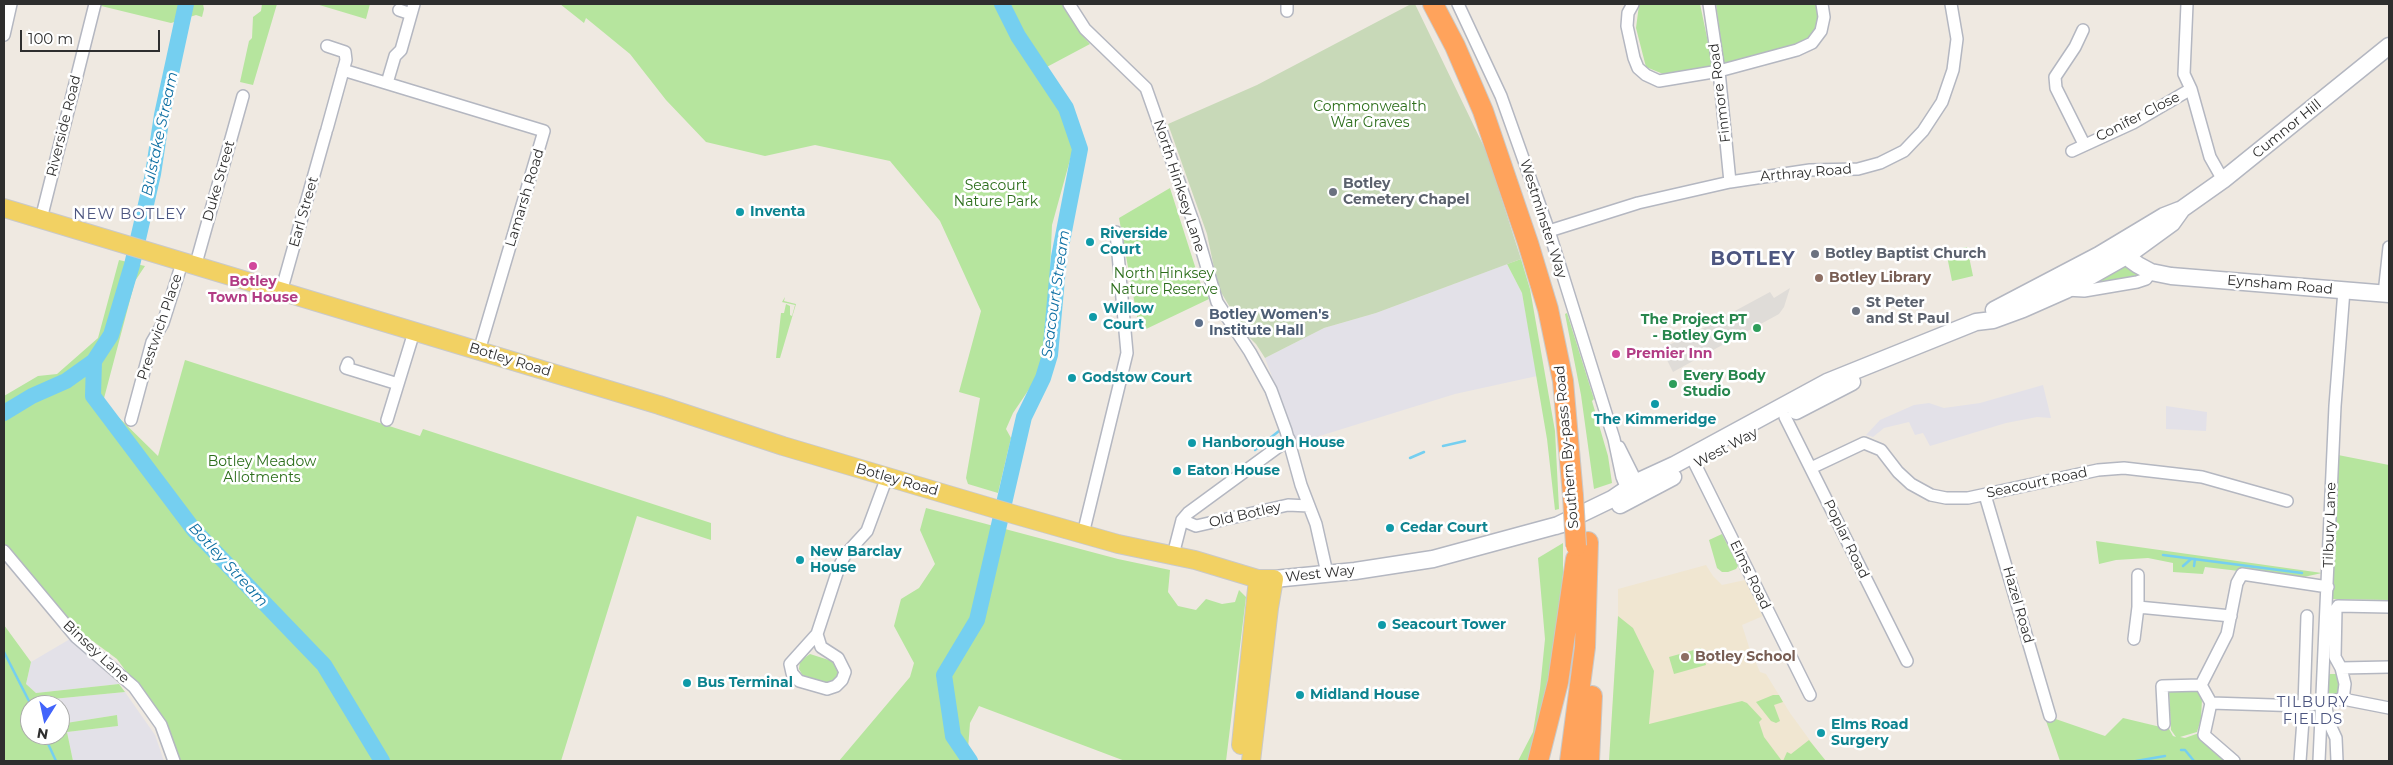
<!DOCTYPE html>
<style>
body{margin:0}
#map{position:relative;width:2393px;height:765px;overflow:hidden;background:#efe9e1;font-family:Montserrat,sans-serif}
canvas{display:block}
.frame{position:absolute;inset:0;border:5px solid #2e2e2e;pointer-events:none}
.north{position:absolute;left:20px;top:695px;width:50px;height:50px;box-sizing:border-box;background:#fff;border:1px solid #ababab;border-radius:50%;rotate:190deg;font-size:14px;font-weight:700;line-height:20px;text-align:center;color:#2e2e2e}
.north::after{content:'';display:block;margin:auto;width:18px;height:22px;background:#4264fb;clip-path:polygon(50% 0,100% 100%,50% 72%,0 100%)}
.scale{position:absolute;left:20px;top:30px;width:140px;height:22px;box-sizing:border-box;border:2px solid #2e2e2e;border-top:0;padding-left:6px;font-size:15px;line-height:18px;white-space:nowrap;color:#2e2e2e;-webkit-text-stroke:4px #fff;paint-order:stroke}
</style>
<div id="map">
<canvas width="2393" height="765"></canvas>
<div class="frame"></div>
<div class="north">N</div>
<div class="scale">100 m</div>
</div>
<script>
const ctx = document.querySelector('canvas').getContext('2d');
ctx.lineJoin = 'round';
function fillPath(path, color) { ctx.fillStyle = color; ctx.fill(path, 'evenodd'); }
const toPath = rows => new Path2D(rows.map(r => 'M' + r).join(''));
function strokePath(path, color, width, dash) { ctx.strokeStyle = color; ctx.lineWidth = width; ctx.lineCap = dash ? 'butt' : 'round'; ctx.setLineDash(dash || []); ctx.stroke(path); }
function write(font, color, halo, rows, align = 'center') {
  ctx.font = font + ' Montserrat,sans-serif'; ctx.lineWidth = 5; ctx.setLineDash([]); ctx.textBaseline = 'middle'; ctx.strokeStyle = halo; ctx.fillStyle = color; for (const [text, x, y, turn = 0] of rows) {
    ctx.save(); ctx.translate(x, y); ctx.rotate((+turn || 0) * Math.PI / 180); ctx.textAlign = isNaN(turn) ? turn : align; if (halo) ctx.strokeText(text, 0, 0); ctx.fillText(text, 0, 0); ctx.restore();
  }
}
const industrial = toPath([
 [1507,264,1522,293,1537,376,1455,394,1297,443,1265,358,1324,328,1376,313],
 [2043,385,2051,418,2037,417,2006,423,1930,446,1923,433,1915,435,1909,422,1884,428,1873,437,1866,435,1880,420,1914,405,1929,403,1944,408,1980,403],
 [2166,406,2207,412,2206,431,2166,429],
 [70,639,119,684,36,693,26,684,31,662],
 [125,692,155,735,164,761,73,761,67,732,118,726,117,715,60,724,60,705,44,705,41,700]
]);
const education = toPath([
 [1706,565,1713,576,1722,585,1745,580,1763,616,1742,625,1749,647,1760,672,1766,674,1790,713,1825,761,1609,761,1618,623,1618,589]
]);
const green = toPath([
 [93,4,203,4,204,9,202,17,196,15,171,23],
 [262,4,277,4,253,85,240,82,249,41,252,38,253,17,261,11],
 [316,4,370,4,366,19],
 [560,4,1002,4,1018,36,1055,94,1051,96,1062,108,1069,125,1073,149,1052,225,1047,338,1042,370,1013,413,1006,429,1011,438,998,493,968,484,966,478,980,398,959,392,981,311,940,221,890,161,815,145,765,156,706,142,666,100,630,54,586,18,584,23],
 [1007,4,1063,4,1082,35,1090,44,1043,69],
 [1644,4,1700,4,1713,66,1668,76,1646,67,1636,28,1639,5],
 [1716,4,1817,4,1822,18,1813,39,1724,64],
 [1170,188,1200,282,1209,299,1144,330,1139,327,1119,218],
 [1967,247,1973,276,1952,281,1946,251],
 [1521,259,1530,289,1555,431,1559,509,1555,510,1547,439,1522,293,1507,264],
 [119,260,145,266,135,281,103,402,158,456,185,360,420,436,423,429,711,523,711,540,637,516,561,761,178,761,160,718,117,659,71,625,4,545,4,396,38,376,57,374,98,338],
 [2124,267,2130,267,2143,272,2138,278,2087,287],
 [785,297,784,301,796,304,780,358,776,358,781,313,784,313,786,304,790,306,790,315,792,316,795,305,782,302],
 [1567,313,1594,399,1592,401,1608,456,1612,483,1594,489,1581,395,1565,314],
 [2338,455,2389,465,2389,600,2332,599],
 [926,508,1118,559,1170,570,1168,592,1178,606,1196,610,1206,599,1222,604,1235,602,1239,590,1246,597,1226,761,1125,761,979,706,970,723,968,749,976,761,839,761,910,677,914,663,894,626,901,599,919,588,935,564,920,530],
 [1722,534,1738,566,1736,569,1728,572,1722,572,1717,568,1709,540],
 [2096,541,2322,573,2299,578,2205,567,2203,574,2173,572,2173,563,2148,558,2116,560,2099,564],
 [1563,543,1563,575,1558,640,1529,761,1518,761,1533,732,1540,689,1545,639,1538,558],
 [1618,616,1633,628,1654,671,1649,724,1742,701,1747,703,1762,719,1759,722,1764,737,1782,761,1609,761],
 [4,625,31,662,26,684,36,693,119,684,125,692,42,700,44,705,30,705,30,735,60,735,60,724,117,715,118,726,67,732,73,761,4,761],
 [1701,648,1706,665,1674,674,1669,657],
 [810,654,835,662,840,668,838,679,829,684,803,676,799,669,800,661],
 [2329,674,2337,674,2340,677,2340,694,2328,694],
 [2198,690,2202,699,2201,719,2197,732,2180,737,2185,738,2199,733,2234,761,2060,761,2044,715,2105,736,2123,718,2169,729,2173,736,2176,737,2171,730,2169,691],
 [1773,695,1779,695,1783,702,1774,705,1780,721,1776,723,1771,721,1756,702],
 [1809,740,1826,761,1783,761,1787,752,1791,754]
]);
const cemetery = toPath([
 [1411,4,1415,4,1487,153,1521,259,1376,313,1324,328,1265,358,1256,344,1245,333,1218,287,1207,234,1168,124,1257,85]
]);
const plaza = toPath([
 [1790,288,1784,307,1779,314,1673,372,1661,348,1683,339,1770,292,1774,298]
]);
const stream = toPath([
 [1443,446,1465,441],
 [1255,450,1279,431],
 [1410,458,1424,452],
 [2163,555,2302,573],
 [2183,566,2191,559],
 [2194,566,2195,559],
 [4,652,31,705],
 [44,735,56,761],
 [2181,750,2185,750,2194,761],
 [2136,761,2165,756]
]);
const river = toPath([
 [94,361,93,396,194,530,324,665,382,761],
 [4,413,32,396,66,381,94,361,111,335,132,265,153,174,162,115,186,4],
 [970,761,953,736,944,675,977,620,1024,417,1043,378,1050,355,1059,257,1080,149,1066,108,1018,36,1002,4]
]);
const street = toPath([
 [1069,4,1085,29,1146,88,1195,227,1217,302,1250,352,1271,390,1286,431,1301,485,1316,524,1327,573],
 [1458,4,1501,96,1549,231,1614,439,1622,477,1629,494],
 [1633,4,1628,13,1627,26,1634,58,1638,68,1646,75,1659,81,1719,71,1797,50,1812,43,1821,31,1824,17,1822,4],
 [1709,4,1719,71,1730,182],
 [2187,4,2184,74,2191,89,2210,157,2223,180],
 [399,10,411,14],
 [1287,11,1287,4],
 [2083,30,2075,47,2055,77,2056,88,2084,144],
 [4,35,11,4],
 [327,46,345,52,346,60,327,129],
 [343,70,544,131,479,351],
 [387,83,395,56,401,50,414,4],
 [2072,151,2133,123,2191,89],
 [41,219,95,4],
 [1549,231,1638,203,1730,182,1810,170,1858,169,1880,163,1904,151,1923,131,1942,102,1953,70,1957,39,1951,4],
 [195,267,243,96],
 [2066,290,2084,291,2137,282,2146,279,2151,272],
 [281,292,326,132],
 [2384,294,2389,247],
 [348,363,346,368,398,384],
 [1785,417,1907,661],
 [131,420,152,342,163,323,182,263],
 [387,420,414,332],
 [1619,447,1640,489],
 [1691,456,1810,695],
 [1811,468,1864,443,1881,450,1898,472,1911,484,1931,495,1946,498,1968,498,2098,470,2124,468,2202,477,2287,501],
 [1985,495,2050,716],
 [1182,520,1196,526,1288,505,1309,506],
 [1083,534,1127,353,1116,232],
 [4,551,76,637,134,687,161,725,174,761],
 [1173,555,1182,520,1188,513,1289,439],
 [2138,607,2231,616],
 [817,634,821,647,838,658,845,672,842,680,836,686,827,689,799,681,792,673,790,664,817,634,839,567,845,555,867,531,887,477],
 [2134,639,2138,607,2138,575],
 [2341,668,2335,657,2336,609,2338,606,2389,607],
 [2201,685,2227,634,2237,583,2242,574,2328,587],
 [2343,699,2345,684,2341,668,2389,667],
 [2211,703,2304,706,2343,699,2389,708],
 [2325,704,2330,725,2336,738,2337,761],
 [2164,724,2162,686,2201,685,2211,703,2204,735,2234,761],
 [2300,761,2304,706,2307,616],
 [2319,761,2335,406,2344,290]
]);
const secondary = toPath([
 [2125,247,2131,260,2138,265,2151,272,2171,276,2389,294],
 [1994,310,2099,255,2164,216,2182,209,2223,180,2389,46],
 [1796,411,1852,382],
 [1620,505,1673,477],
 [1556,526,1612,499,1637,482,1674,465,1827,382,1976,322,1993,320,2023,309,2066,290,2128,255,2172,223,2182,209],
 [1274,579,1355,571,1433,559,1566,523]
]);
const primary = toPath([
 [4,208,659,405,783,446,1016,515,1118,544,1195,560,1258,579,1274,579,1269,608,1251,761],
 [1241,745,1258,579]
]);
const highway = toPath([
 [1433,4,1455,46,1483,111,1528,243,1548,309,1563,381,1573,496],
 [1538,761,1558,682,1576,559],
 [1570,761,1585,647,1588,542],
 [1589,761,1592,696]
]);
const highwayBridge = toPath([
 [1573,496,1576,546]
]);
const markers = [
 [1333,192,5,"#6b7280"],
 [740,212,5,"#0f9aa8"],
 [1090,242,5,"#0f9aa8"],
 [1815,254,5,"#6b7280"],
 [253,266,5,"#d1479c"],
 [1819,278,5,"#8d6e63"],
 [1856,311,5,"#6b7280"],
 [1093,317,5,"#0f9aa8"],
 [1199,323,5,"#5c6f8a"],
 [1757,328,5,"#2e9e5b"],
 [1616,354,5,"#d1479c"],
 [1072,378,5,"#0f9aa8"],
 [1673,384,5,"#2e9e5b"],
 [1655,404,5,"#0f9aa8"],
 [1192,443,5,"#0f9aa8"],
 [1177,471,5,"#0f9aa8"],
 [1390,528,5,"#0f9aa8"],
 [800,560,5,"#0f9aa8"],
 [1382,625,5,"#0f9aa8"],
 [1685,657,5,"#8d6e63"],
 [687,683,5,"#0f9aa8"],
 [1300,695,5,"#0f9aa8"],
 [1821,733,5,"#0f9aa8"]
];
const streetNames = [
 ["Finmore Road",1720,93,-97],
 ["Conifer Close",2138,117,-27],
 ["Riverside Road",64,126,-76],
 ["Cumnor Hill",2287,129,-39],
 ["Arthray Road",1806,173,-5],
 ["Duke Street",219,181,-74],
 ["North Hinksey Lane",1179,186,72],
 ["Lamarsh Road",525,198,-73],
 ["Earl Street",304,212,-74],
 ["Westminster Way",1543,219,72],
 ["Eynsham Road",2280,285,5],
 ["Prestwich Place",160,327,-71],
 ["Botley Road",510,360,17],
 ["Southern By-pass Road",1567,447,-95],
 ["West Way",1726,448,-28],
 ["Botley Road",897,480,16],
 ["Seacourt Road",2037,483,-12],
 ["Old Botley",1245,515,-13],
 ["Tilbury Lane",2330,525,-88],
 ["Poplar Road",1846,539,64],
 ["West Way",1320,574,-6],
 ["Elms Road",1750,575,64],
 ["Hazel Road",2018,605,74],
 ["Binsey Lane",96,652,43]
];
const parkNames = [
 ["Commonwealth",1370,107],
 ["War Graves",1370,123],
 ["Seacourt",996,186],
 ["Nature Park",996,202],
 ["North Hinksey",1164,274],
 ["Nature Reserve",1164,290],
 ["Botley Meadow",262,462],
 ["Allotments",262,478]
];
const worshipNames = [
 ["Botley",1343,184],
 ["Cemetery Chapel",1343,200],
 ["Botley Baptist Church",1825,254],
 ["St Peter",1866,303],
 ["and St Paul",1866,319]
];
const cultureNames = [
 ["Inventa",750,212],
 ["Riverside",1100,234],
 ["Court",1100,250],
 ["Willow",1103,309],
 ["Court",1103,325],
 ["Godstow Court",1082,378],
 ["The Kimmeridge",1655,420,"center"],
 ["Hanborough House",1202,443],
 ["Eaton House",1187,471],
 ["Cedar Court",1400,528],
 ["New Barclay",810,552],
 ["House",810,568],
 ["Seacourt Tower",1392,625],
 ["Bus Terminal",697,683],
 ["Midland House",1310,695],
 ["Elms Road",1831,725],
 ["Surgery",1831,741]
];
const educationNames = [
 ["Botley Library",1829,278],
 ["Botley School",1695,657]
];
const hotelNames = [
 ["Botley",253,282],
 ["Town House",253,298],
 ["Premier Inn",1626,354,"left"]
];
const serviceNames = [
 ["Botley Women's",1209,315],
 ["Institute Hall",1209,331]
];
const leisureNames = [
 ["The Project PT",1747,320],
 ["- Botley Gym",1747,336],
 ["Every Body",1683,376,"left"],
 ["Studio",1683,392,"left"]
];
const waterNames = [
 ["Bulstake Stream",160,134,-78],
 ["Seacourt Stream",1056,294,-82],
 ["Botley Stream",228,565,47]
];
const neighbourhoodNames = [
 ["NEW BOTLEY",130,215],
 ["TILBURY",2313,703],
 ["FIELDS",2313,720]
];
const districtNames = [
 ["BOTLEY",1753,259]
];
fillPath(industrial, '#e3e1e8');
fillPath(education, '#f0e6d1');
fillPath(green, '#b6e59e');
fillPath(cemetery, '#c8d9b8');
fillPath(plaza, '#dfdcd8');
strokePath(stream, '#75cff0', 2.5);
strokePath(river, '#75cff0', 16);
strokePath(street, '#b4b7c1', 14);
strokePath(secondary, '#b4b7c1', 19);
strokePath(primary, '#c9c9c9', 20);
strokePath(highway, '#c9c9c9', 22);
strokePath(street, '#fff', 11);
strokePath(secondary, '#fff', 16);
strokePath(primary, '#f2d163', 18);
strokePath(highway, '#ffa35c', 20);
strokePath(highwayBridge, '#c9c9c9', 22, []);
strokePath(highwayBridge, '#ffa35c', 20);
for (const [x, y, r, color] of markers) { const dot = new Path2D(); dot.arc(x, y, r, 0, 2 * Math.PI); ctx.fillStyle = color; ctx.fill(dot); strokePath(dot, '#fff', 2); }
write('14px', '#2e2e2e', '#fff', streetNames);
write('14px', '#2c6e1b', '#fff', parkNames);
write('bold 14px', '#5b616d', '#fff', worshipNames, 'left');
write('bold 14px', '#0d838f', '#fff', cultureNames, 'left');
write('bold 14px', '#785e54', '#fff', educationNames, 'left');
write('bold 14px', '#b23c85', '#fff', hotelNames);
write('bold 14px', '#4e5e75', '#fff', serviceNames, 'left');
write('bold 14px', '#27864d', '#fff', leisureNames, 'right');
write('italic 15px', '#0d6fa3', '#fff', waterNames);
ctx.letterSpacing = '1px';
write('15px', '#4d5680', '#fff', neighbourhoodNames);
ctx.letterSpacing = '0px';
ctx.letterSpacing = '1px';
write('bold 19px', '#4d5680', '#fff', districtNames);
ctx.letterSpacing = '0px';
</script>
